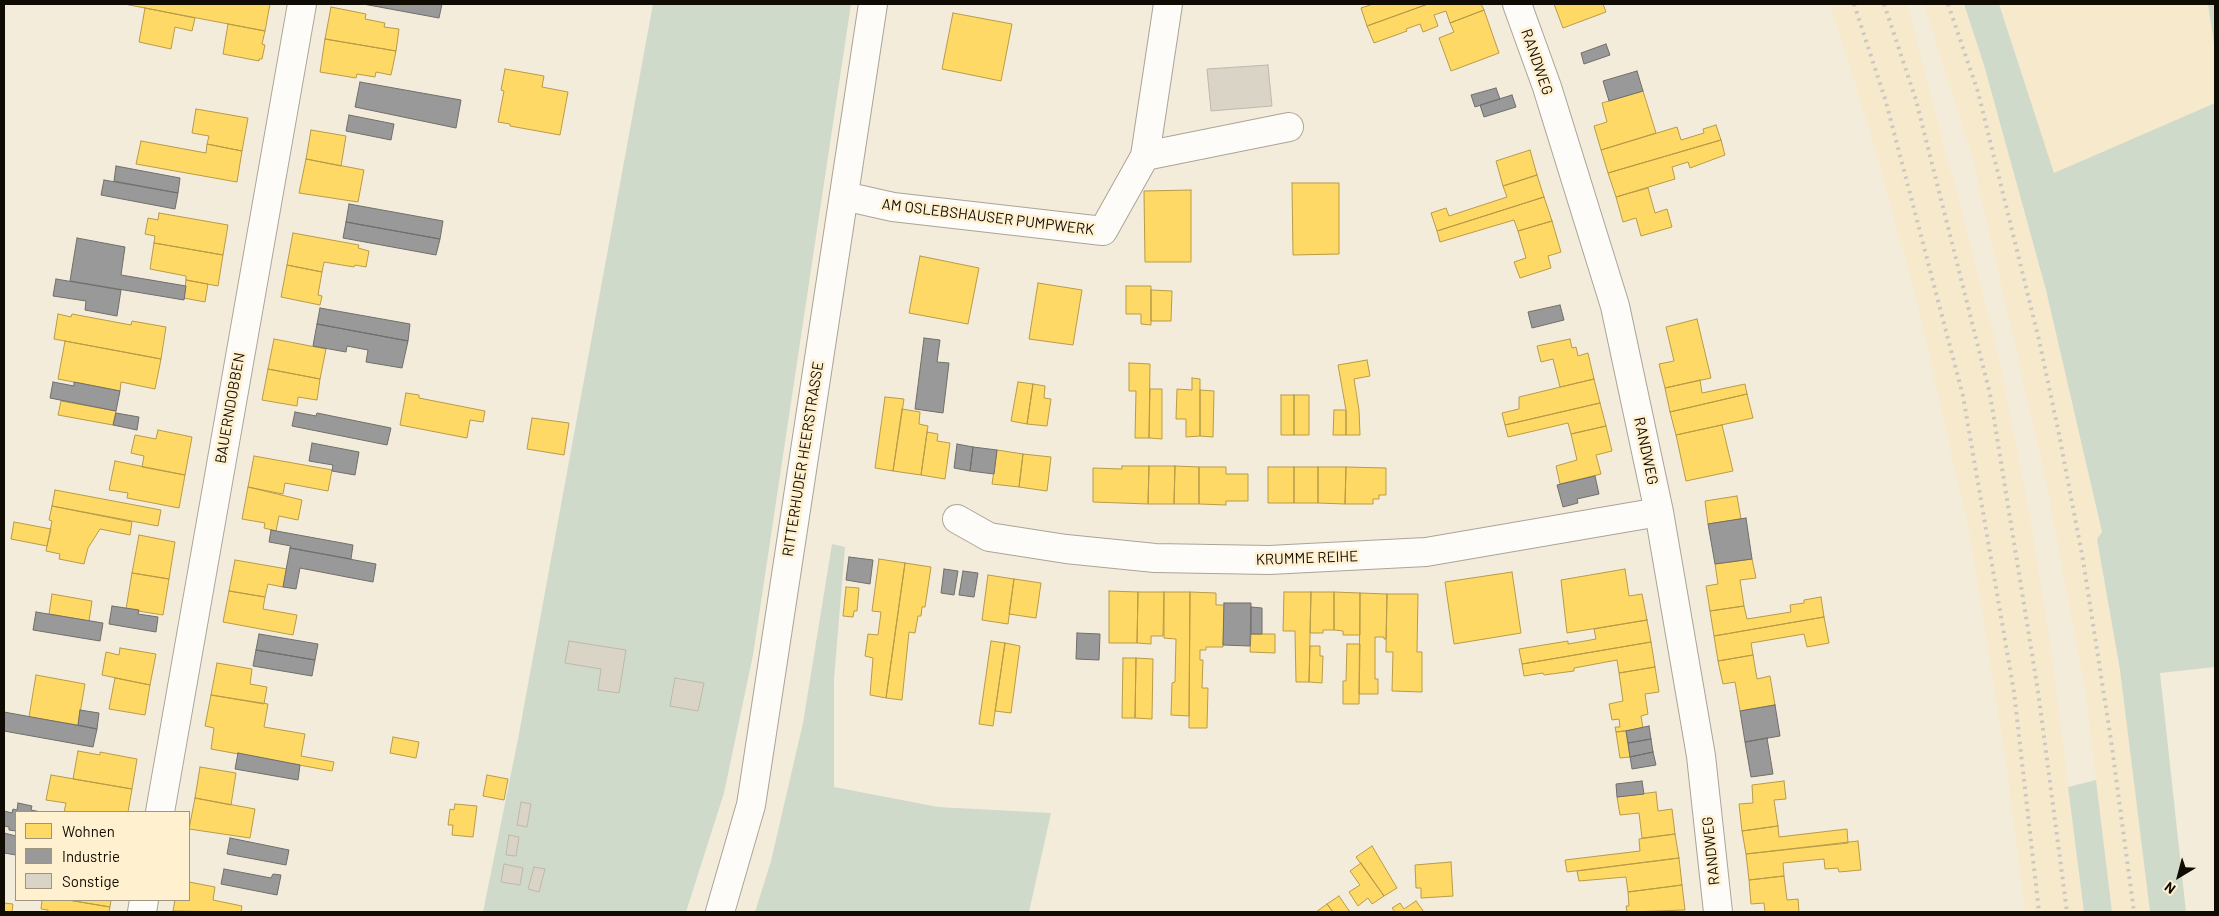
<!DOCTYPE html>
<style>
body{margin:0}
#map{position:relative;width:2219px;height:916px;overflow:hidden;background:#f4ecda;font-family:Barlow,sans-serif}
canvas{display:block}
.frame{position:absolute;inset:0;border:5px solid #100b03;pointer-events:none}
.legend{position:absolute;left:15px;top:811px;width:175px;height:90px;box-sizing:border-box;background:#fff0d0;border:1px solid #9f947e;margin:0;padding:6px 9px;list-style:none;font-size:15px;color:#100b03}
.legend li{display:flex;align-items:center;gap:10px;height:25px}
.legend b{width:25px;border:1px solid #9f947e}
.north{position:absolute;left:2154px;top:851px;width:50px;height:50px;-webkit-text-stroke:4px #fff0d0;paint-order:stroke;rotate:217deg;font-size:14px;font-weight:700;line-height:20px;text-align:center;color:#100b03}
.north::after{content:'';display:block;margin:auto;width:18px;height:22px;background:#100b03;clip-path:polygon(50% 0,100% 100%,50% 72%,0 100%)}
</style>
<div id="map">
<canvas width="2219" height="916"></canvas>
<div class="frame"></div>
<ul class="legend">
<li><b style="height:14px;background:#ffd966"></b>Wohnen</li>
<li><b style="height:14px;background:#999"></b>Industrie</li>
<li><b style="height:14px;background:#dad4c6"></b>Sonstige</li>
</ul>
<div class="north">N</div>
</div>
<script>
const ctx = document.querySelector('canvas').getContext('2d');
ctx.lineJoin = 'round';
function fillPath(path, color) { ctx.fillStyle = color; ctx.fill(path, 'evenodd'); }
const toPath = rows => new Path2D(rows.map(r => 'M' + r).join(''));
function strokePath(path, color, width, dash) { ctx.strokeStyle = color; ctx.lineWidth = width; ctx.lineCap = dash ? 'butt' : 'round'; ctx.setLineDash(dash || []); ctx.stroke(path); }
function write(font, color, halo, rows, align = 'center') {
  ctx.font = font + ' Barlow,sans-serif'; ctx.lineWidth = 5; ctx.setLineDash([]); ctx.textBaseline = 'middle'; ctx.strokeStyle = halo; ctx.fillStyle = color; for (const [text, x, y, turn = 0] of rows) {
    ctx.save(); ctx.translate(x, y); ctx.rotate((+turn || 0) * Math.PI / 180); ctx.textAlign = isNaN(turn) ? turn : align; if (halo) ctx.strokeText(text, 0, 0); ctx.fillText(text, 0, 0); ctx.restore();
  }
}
const built = toPath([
 [1830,4,1907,4,1995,339,2029,511,2049,635,2084,912,2025,912,2006,763,1970,536,1919,310,1874,145],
 [1924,4,1964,4,1984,65,2046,290,2103,533,2097,539,2120,670,2150,912,2112,912,2085,689,2045,477,1971,153],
 [1999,4,2208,4,2215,51,2215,103,2054,173]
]);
const green = toPath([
 [653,4,851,4,753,655,724,793,686,912,483,912,518,739],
 [1964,4,1999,4,2054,173,2215,103,2215,667,2160,673,2186,912,2150,912,2120,670,2097,539,2102,532,2046,290,1984,65],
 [2208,4,2215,4,2215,51],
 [832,544,845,547,834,679,834,787,938,807,1051,813,1029,912,755,912,771,861,803,723],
 [2096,780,2112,912,2084,912,2068,787]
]);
const homes = toPath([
 [124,4,270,4,265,31,124,4],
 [1373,4,1428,4,1367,26,1361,8,1373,4],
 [1428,4,1481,4,1484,10,1450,23,1446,11,1434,15,1438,26,1423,32,1420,24,1406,29,1407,31,1374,43,1367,26,1428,4],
 [1554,4,1603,4,1606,12,1563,28,1554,4],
 [331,7,366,14,365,19,385,23,384,27,399,29,396,51,325,39,331,7],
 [145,8,195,18,192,31,175,27,171,49,139,42,145,8],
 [1484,10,1499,53,1451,71,1439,38,1454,32,1450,23,1484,10],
 [953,13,1012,24,1001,81,942,69,953,13],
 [228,24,265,31,262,44,265,45,262,59,259,59,259,61,223,54,228,24],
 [325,39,396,51,391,75,376,72,375,77,357,74,356,78,320,72,325,39],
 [505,69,544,76,542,87,568,92,560,135,510,126,510,124,498,122,504,91,501,90,505,69],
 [1643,91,1656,133,1601,150,1594,126,1607,122,1602,103,1643,91],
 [196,109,248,118,242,151,207,144,209,136,192,133,196,109],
 [1716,125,1721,140,1608,173,1601,150,1677,127,1681,140,1704,133,1703,129,1716,125],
 [311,130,346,136,341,166,306,159,311,130],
 [1721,140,1725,155,1690,168,1688,162,1672,167,1675,179,1616,197,1608,173,1721,140],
 [141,141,206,153,207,144,242,151,237,182,136,164,141,141],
 [1530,150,1537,175,1503,186,1496,161,1530,150],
 [306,159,364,170,358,202,299,193,306,159],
 [1537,175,1544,197,1437,231,1431,213,1446,208,1449,216,1507,197,1503,186,1537,175],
 [1292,183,1339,183,1339,254,1293,255,1292,183],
 [1648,188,1655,213,1667,209,1672,227,1641,236,1636,218,1623,222,1616,197,1648,188],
 [1191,190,1191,262,1145,262,1144,191,1191,190],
 [1544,197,1552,221,1518,231,1514,220,1440,242,1437,231,1544,197],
 [159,213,228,225,223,255,154,243,155,236,145,234,148,218,158,220,159,213],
 [1552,221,1561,252,1548,256,1551,268,1520,278,1514,262,1526,258,1518,231,1552,221],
 [293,233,359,245,358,248,369,251,366,267,355,265,354,267,324,262,322,272,287,265,293,233],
 [154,243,223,255,218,286,186,280,186,276,150,269,154,243],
 [920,256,979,268,968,324,909,313,920,256],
 [287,265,322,272,318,295,322,296,320,305,281,297,287,265],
 [186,280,208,284,205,302,184,298,186,280],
 [1038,283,1082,290,1073,345,1029,339,1038,283],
 [1126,286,1151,286,1151,325,1141,324,1141,314,1126,314,1126,286],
 [1151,290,1172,291,1171,321,1151,321,1151,290],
 [58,314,71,317,72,314,131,325,132,321,166,327,161,359,54,339,58,314],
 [1697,319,1711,378,1665,388,1659,364,1674,361,1666,327,1697,319],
 [274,339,326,349,320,379,268,369,274,339],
 [1570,339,1572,348,1576,347,1578,356,1588,353,1594,379,1560,387,1553,359,1541,362,1537,346,1570,339],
 [65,341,161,359,155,389,121,382,120,391,58,379,65,341],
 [1367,360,1370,376,1354,379,1359,410,1360,435,1346,435,1346,410,1338,365,1367,360],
 [1129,363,1150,364,1149,438,1135,438,1136,391,1129,391,1129,363],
 [268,369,320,379,317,400,298,397,297,406,262,400,268,369],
 [1192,378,1200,379,1200,436,1186,437,1186,419,1176,419,1177,389,1192,390,1192,378],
 [1594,379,1600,403,1505,425,1502,413,1519,409,1519,397,1594,379],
 [1700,380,1702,393,1745,384,1747,394,1670,412,1665,388,1700,380],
 [1018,382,1033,384,1027,424,1011,421,1018,382],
 [1033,384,1045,386,1044,398,1051,399,1047,426,1027,424,1033,384],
 [1150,389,1162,389,1162,439,1149,438,1150,389],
 [1200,390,1214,391,1213,437,1200,436,1200,390],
 [406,393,419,395,419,398,485,411,483,422,470,420,467,438,400,425,406,393],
 [1747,394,1753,418,1676,435,1670,412,1747,394],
 [1281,395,1294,395,1294,435,1281,435,1281,395],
 [1294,395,1309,395,1309,435,1294,435,1294,395],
 [885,397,904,399,893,471,875,468,885,397],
 [61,401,116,411,113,425,58,415,61,401],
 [1600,403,1606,426,1571,434,1568,423,1508,437,1505,425,1600,403],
 [902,409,920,412,919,424,928,426,921,475,893,471,902,409],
 [1334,410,1346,410,1346,435,1333,435,1334,410],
 [532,418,569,423,564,455,527,449,532,418],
 [1722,425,1733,471,1686,481,1676,435,1722,425],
 [1606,426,1612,451,1596,455,1601,474,1560,484,1556,466,1577,460,1571,434,1606,426],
 [158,430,192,437,185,475,142,467,144,456,131,453,135,435,156,439,158,430],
 [927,432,938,434,937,441,950,443,945,479,921,475,927,432],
 [997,450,1023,454,1019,487,992,484,997,450],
 [1023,454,1051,457,1047,491,1019,487,1023,454],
 [254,456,332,470,328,491,285,483,283,494,248,487,254,456],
 [115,461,185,475,179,508,127,498,128,493,109,490,115,461],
 [1122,466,1149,466,1148,504,1093,502,1093,468,1122,469,1122,466],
 [1149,466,1175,466,1174,504,1148,504,1149,466],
 [1175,466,1199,467,1199,504,1174,504,1175,466],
 [1199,467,1226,467,1226,474,1248,474,1248,501,1226,501,1226,505,1199,504,1199,467],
 [1268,467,1294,467,1294,503,1268,503,1268,467],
 [1294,467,1318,467,1318,503,1294,503,1294,467],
 [1318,467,1346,467,1345,504,1318,503,1318,467],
 [1346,467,1386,468,1386,495,1379,495,1379,499,1373,499,1373,504,1345,504,1346,467],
 [248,487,302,500,298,520,279,516,276,531,264,528,265,523,242,519,248,487],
 [55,490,161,510,158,526,52,506,55,490],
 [1737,496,1741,519,1708,524,1705,501,1737,496],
 [52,506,132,522,130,535,100,529,88,548,84,564,59,559,60,554,46,551,52,521,49,520,52,506],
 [14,522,51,529,47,546,11,539,14,522],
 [139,535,175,542,169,579,132,573,139,535],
 [879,559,905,563,886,698,870,695,873,658,865,656,868,634,878,635,881,612,872,611,879,559],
 [1752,559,1756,578,1740,580,1744,606,1710,611,1706,586,1718,584,1715,564,1752,559],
 [235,560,287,569,283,587,268,584,265,597,229,591,235,560],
 [905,563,931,567,925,607,922,607,921,616,918,616,915,633,909,632,902,700,886,698,905,563],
 [1625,569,1629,596,1642,594,1647,620,1567,633,1561,580,1625,569],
 [1512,572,1521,633,1454,644,1445,582,1512,572],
 [132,573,169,579,163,615,126,609,132,573],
 [988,575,1014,579,1008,624,982,620,988,575],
 [1014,579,1041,583,1036,618,1009,614,1014,579],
 [846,587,859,588,857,611,854,611,853,617,843,616,846,587],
 [229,591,265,597,263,609,297,615,293,635,223,622,229,591],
 [1109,591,1138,592,1137,643,1109,643,1109,591],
 [1138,592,1164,592,1163,636,1151,636,1151,644,1137,643,1138,592],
 [1164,592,1190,592,1189,716,1171,715,1172,683,1175,682,1176,639,1164,638,1164,592],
 [1190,592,1216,593,1216,605,1224,605,1223,647,1206,647,1206,650,1200,650,1200,660,1203,660,1202,688,1208,688,1207,728,1189,728,1190,592],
 [1284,592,1311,592,1309,682,1296,682,1295,631,1283,631,1284,592],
 [1311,592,1334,592,1334,630,1323,630,1323,633,1310,633,1311,592],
 [1334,592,1360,593,1360,635,1343,635,1343,631,1334,630,1334,592],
 [1360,593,1387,594,1386,639,1384,639,1384,637,1375,637,1375,679,1378,679,1378,694,1359,694,1360,593],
 [52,594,92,601,89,621,49,614,52,594],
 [1387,594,1418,594,1417,652,1422,652,1422,692,1392,691,1393,652,1386,652,1387,594],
 [1821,597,1824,617,1714,636,1710,611,1744,606,1747,619,1791,612,1790,605,1804,603,1804,600,1821,597],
 [1824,617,1829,643,1807,647,1804,634,1751,643,1753,655,1718,661,1714,636,1824,617],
 [1647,620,1651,642,1522,664,1519,649,1568,641,1568,644,1596,639,1594,629,1647,620],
 [1251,634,1275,634,1275,653,1250,652,1251,634],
 [991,641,1005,643,993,726,979,724,991,641],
 [1651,642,1655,667,1619,673,1617,660,1574,668,1574,671,1544,675,1543,673,1524,676,1522,664,1651,642],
 [1005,643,1020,646,1011,713,995,711,1005,643],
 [1347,644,1360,644,1359,704,1343,704,1343,681,1346,681,1347,644],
 [1310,646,1320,646,1320,656,1323,656,1322,683,1309,682,1310,646],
 [120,648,156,654,150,685,102,675,106,652,119,655,120,648],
 [1753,655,1757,679,1770,676,1775,705,1740,711,1735,682,1723,684,1718,661,1753,655],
 [1123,658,1136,658,1135,718,1122,718,1123,658],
 [1136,658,1153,659,1152,719,1135,718,1136,658],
 [217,663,252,669,250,684,267,687,264,704,211,695,217,663],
 [1655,667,1659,692,1645,694,1648,714,1641,716,1643,728,1616,732,1615,727,1620,727,1619,719,1612,720,1609,704,1623,701,1619,673,1655,667],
 [36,675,85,684,78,725,29,717,36,675],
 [115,678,150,685,145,715,109,709,115,678],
 [211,695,268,704,264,727,305,734,301,756,334,762,332,771,211,749,214,728,205,726,211,695],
 [1626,731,1630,757,1620,758,1616,732,1626,731],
 [393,737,419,742,416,758,390,753,393,737],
 [78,751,100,755,100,752,137,759,132,789,73,779,78,751],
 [200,767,236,773,231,805,195,798,200,767],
 [51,775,132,789,128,812,64,812,66,803,46,800,51,775],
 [487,775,508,779,504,800,483,796,487,775],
 [1784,781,1786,799,1774,800,1778,826,1742,831,1739,804,1753,803,1752,785,1784,781],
 [1656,792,1658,811,1672,809,1675,834,1642,838,1639,813,1620,815,1617,797,1656,792],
 [195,798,255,809,250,838,189,829,195,798],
 [455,804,477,806,473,837,452,835,453,825,448,825,450,809,454,810,455,804],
 [1778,826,1779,837,1847,829,1848,843,1746,854,1742,831,1778,826],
 [1675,834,1679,858,1567,872,1565,860,1640,851,1639,839,1675,834],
 [1858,841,1861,870,1839,872,1838,868,1825,869,1824,859,1783,863,1784,876,1749,880,1746,854,1858,841],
 [1372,846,1397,888,1384,896,1356,857,1372,846],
 [1679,858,1682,885,1628,892,1626,877,1579,881,1577,871,1679,858],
 [1451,862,1453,896,1421,898,1421,888,1416,888,1415,865,1451,862],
 [1361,863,1384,896,1372,904,1368,898,1358,906,1349,892,1360,885,1350,871,1361,863],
 [1784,876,1787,900,1798,899,1799,912,1765,912,1764,903,1751,904,1749,880,1784,876],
 [189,882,215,887,213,900,242,906,241,912,173,911,175,900,189,900,189,882],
 [1682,885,1685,910,1627,912,1626,906,1629,906,1628,892,1682,885],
 [1339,896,1350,912,1333,912,1327,904,1339,896],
 [42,900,68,900,110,907,109,912,48,912,48,910,41,909,42,900],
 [68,900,111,900,110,907,68,900],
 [1416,901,1424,912,1395,912,1392,908,1400,903,1404,909,1416,901],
 [4,903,13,904,12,912,4,912,4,903],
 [1327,904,1333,912,1316,912,1327,904]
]);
const industry = toPath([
 [363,4,442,4,439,18,363,4],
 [1606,44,1610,55,1584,64,1581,53,1606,44],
 [1637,71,1643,91,1609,101,1603,81,1637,71],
 [360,82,461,100,456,128,355,107,360,82],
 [1496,88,1500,99,1475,107,1471,95,1496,88],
 [1512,95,1516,107,1484,117,1480,105,1512,95],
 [349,115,394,124,391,140,346,131,349,115],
 [116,166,180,178,178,193,114,181,116,166],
 [104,180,178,193,175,209,101,195,104,180],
 [349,204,443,221,440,239,346,222,349,204],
 [346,222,440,239,436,255,343,238,346,222],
 [77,238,125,247,121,275,186,286,184,300,70,281,77,238],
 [56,279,121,290,117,316,85,310,86,301,53,296,56,279],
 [1560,305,1564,320,1532,328,1528,312,1560,305],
 [320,308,410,324,408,341,317,324,320,308],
 [317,324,408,341,402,368,366,362,368,350,347,346,346,352,313,346,317,324],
 [924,338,940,340,937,362,949,363,943,413,915,409,924,338],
 [53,382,74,386,74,382,120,391,116,411,50,398,53,382],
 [295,412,316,416,317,413,391,428,387,445,292,426,295,412],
 [116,413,139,417,137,430,113,425,116,413],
 [312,443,359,452,355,475,332,471,333,465,309,461,312,443],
 [957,444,973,447,970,471,954,468,957,444],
 [973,447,997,450,994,474,970,471,973,447],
 [1595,476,1599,494,1577,499,1578,503,1563,507,1557,485,1595,476],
 [1746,518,1752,559,1715,564,1708,524,1746,518],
 [271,530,353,545,351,559,290,548,291,546,269,542,271,530],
 [290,548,376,564,373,582,300,568,296,589,283,587,290,548],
 [849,557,873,560,870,584,846,580,849,557],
 [944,569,958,571,954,595,941,593,944,569],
 [963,571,978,573,974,597,959,595,963,571],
 [1224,603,1251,603,1250,646,1223,645,1224,603],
 [112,606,139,610,138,614,158,617,156,632,109,624,112,606],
 [1251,607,1262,608,1262,634,1251,634,1251,607],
 [36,612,103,623,100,641,33,630,36,612],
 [1077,633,1100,634,1099,660,1076,659,1077,633],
 [259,634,318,644,315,660,256,650,259,634],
 [256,650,315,660,312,676,253,666,256,650],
 [1775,705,1780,736,1745,742,1740,711,1775,705],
 [80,710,99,713,97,729,78,725,80,710],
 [4,712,97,729,93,747,4,731,4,712],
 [1649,726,1651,739,1628,743,1626,731,1649,726],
 [1767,738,1773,774,1751,777,1745,742,1767,738],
 [1651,739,1653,752,1630,757,1628,743,1651,739],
 [1653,752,1656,765,1632,769,1630,757,1653,752],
 [238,753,300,765,298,780,235,769,238,753],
 [1642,781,1644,794,1617,797,1616,784,1642,781],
 [18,803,32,806,31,810,41,812,16,812,16,831,9,830,9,827,4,826,4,811,12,813,13,809,17,810,18,803],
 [4,833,16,836,16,855,4,853,4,833],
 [230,838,289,850,286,865,227,854,230,838],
 [224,869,271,878,273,874,281,875,277,895,221,884,224,869]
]);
const building = toPath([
 [1268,65,1272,106,1211,111,1207,69,1268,65],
 [569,641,626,650,619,693,598,690,601,669,565,663,569,641],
 [675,678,704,683,698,711,670,706,675,678],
 [521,802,531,804,527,827,517,825,521,802],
 [509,835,519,837,516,856,506,855,509,835],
 [504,864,523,868,520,885,501,882,504,864],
 [534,867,545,869,539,892,528,889,534,867]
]);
const minor = toPath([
 [1517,4,1547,87,1615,306,1659,512,1701,756,1718,912],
 [1145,156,1289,127],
 [844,196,893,207,1103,231,1145,156,1168,4],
 [957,519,989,537,1066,549,1155,558,1269,560,1426,552,1659,512],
 [160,812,302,4],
 [142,912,144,900],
 [720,912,751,805,873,4]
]);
const rail = toPath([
 [1854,4,1886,102,1963,396,2014,692,2039,912],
 [1884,4,1916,100,1990,394,2038,691,2067,912],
 [1948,4,1978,92,2039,340,2059,434,2083,560,2111,740,2134,912]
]);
const streetNames = [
 ["RANDWEG",1537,62,71],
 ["AM OSLEBSHAUSER PUMPWERK",988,217,7],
 ["BAUERNDOBBEN",230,408,-80],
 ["RANDWEG",1646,451,78],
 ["RITTERHUDER HEERSTRASSE",803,459,-81],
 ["KRUMME REIHE",1307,558,-2],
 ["RANDWEG",1711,851,-96]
];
fillPath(built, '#f7e9cc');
fillPath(green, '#d0daca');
fillPath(homes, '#ffd966');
strokePath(homes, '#b79b48', 1);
fillPath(industry, '#999');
strokePath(industry, '#706e6c', 1);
fillPath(building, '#dad4c6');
strokePath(building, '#bfb8ab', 1);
strokePath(minor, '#aba497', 30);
strokePath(minor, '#fdfcf9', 28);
strokePath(rail, '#cac8c4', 4, [2.5, 5]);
write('15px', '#100b03', '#fff0d0', streetNames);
</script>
